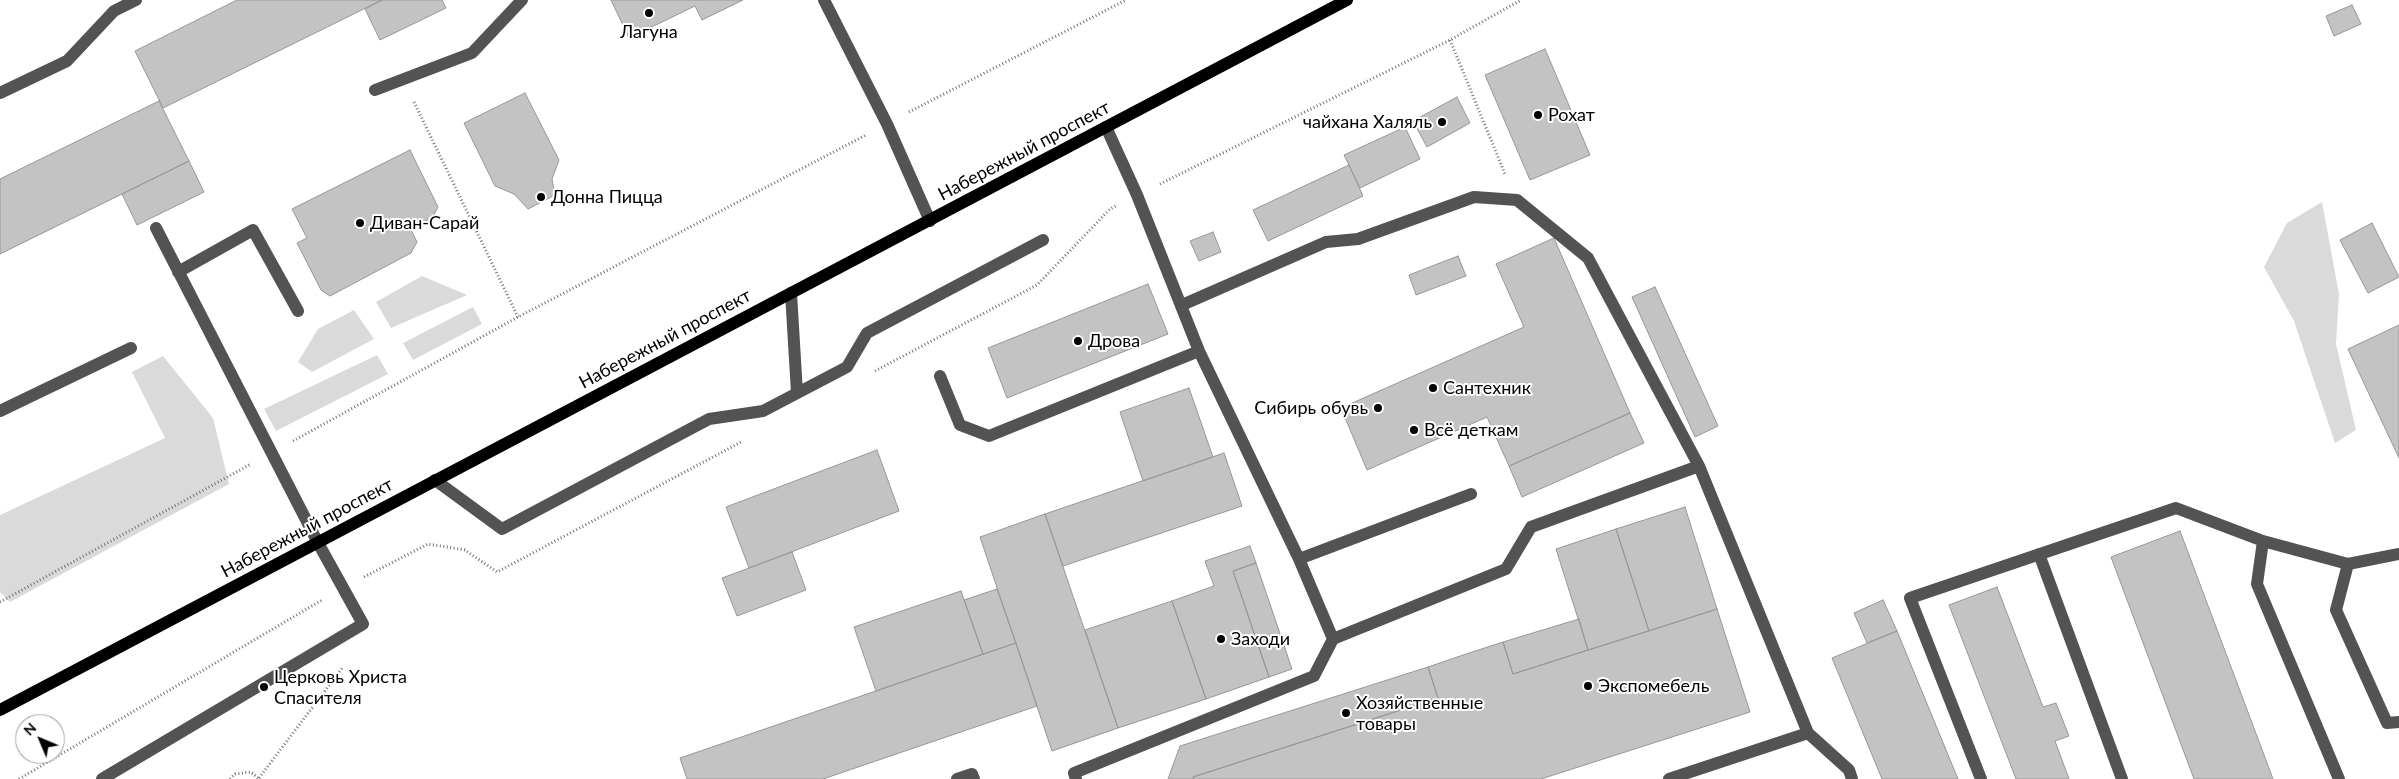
<!DOCTYPE html>
<meta charset="utf-8">
<style>
body{margin:0}
#map{position:relative;width:2399px;height:779px;overflow:hidden;background:#fff;font-family:Lato,sans-serif}
canvas{display:block}
.north{position:absolute;left:15px;top:714px;width:50px;height:50px;box-sizing:border-box;background:#fff;border:1px solid #999;border-radius:50%;rotate:315deg;font-size:14px;font-weight:700;line-height:20px;text-align:center;color:#000}
.north::after{content:'';display:block;margin:auto;width:18px;height:22px;background:#000;clip-path:polygon(50% 0,100% 100%,50% 72%,0 100%)}
</style>
<div id="map">
<canvas width="2399" height="779"></canvas>
<div class="north">N</div>
</div>
<script>
const ctx = document.querySelector('canvas').getContext('2d');
ctx.lineJoin = 'round';
function fillPath(path, color) { ctx.fillStyle = color; ctx.fill(path, 'evenodd'); }
const toPath = rows => new Path2D(rows.map(r => 'M' + r).join(''));
function strokePath(path, color, width, dash) { ctx.strokeStyle = color; ctx.lineWidth = width; ctx.lineCap = dash ? 'butt' : 'round'; ctx.setLineDash(dash || []); ctx.stroke(path); }
function write(font, color, halo, rows, align = 'center') {
  ctx.font = font + ' Lato,sans-serif'; ctx.lineWidth = 4; ctx.setLineDash([]); ctx.textBaseline = 'middle'; ctx.strokeStyle = halo; ctx.fillStyle = color; for (const [text, x, y, turn = 0] of rows) {
    ctx.save(); ctx.translate(x, y); ctx.rotate((+turn || 0) * Math.PI / 180); ctx.textAlign = isNaN(turn) ? turn : align; if (halo) ctx.strokeText(text, 0, 0); ctx.fillText(text, 0, 0); ctx.restore();
  }
}
const green = toPath([
 [2322,202,2339,294,2336,344,2356,430,2335,443,2294,321,2264,267,2287,223],
 [422,276,467,295,391,328,376,302],
 [473,307,482,324,413,360,403,343],
 [354,310,374,339,312,372,298,362,318,329],
 [377,355,388,374,276,431,264,409],
 [163,356,213,418,229,484,10,602,0,592,0,515,165,438,132,372]
]);
const building = toPath([
 [237,0,382,0,163,108,135,51,237,0],
 [382,0,442,0,446,8,380,40,365,9,382,0],
 [611,0,743,0,702,20,695,6,629,38,611,0],
 [2352,5,2361,24,2334,36,2326,16,2352,5],
 [1545,49,1590,155,1530,180,1485,75,1545,49],
 [525,93,559,160,552,179,555,195,528,209,514,194,495,186,464,123,525,93],
 [1457,97,1470,123,1427,147,1413,121,1457,97],
 [159,101,189,161,0,254,0,179,159,101],
 [1405,127,1420,159,1360,188,1344,155,1405,127],
 [410,150,438,207,432,218,410,228,417,242,411,253,330,296,321,290,297,243,307,238,292,209,410,150],
 [189,161,204,192,137,225,122,194,189,161],
 [1349,165,1363,196,1268,241,1253,210,1349,165],
 [2372,223,2399,277,2368,293,2340,240,2372,223],
 [1213,232,1221,252,1199,261,1190,241,1213,232],
 [1554,238,1630,413,1509,466,1487,417,1367,470,1341,408,1524,327,1496,264,1554,238],
 [1458,256,1466,276,1416,295,1409,275,1458,256],
 [1148,284,1168,334,1007,398,988,348,1148,284],
 [1655,287,1718,426,1695,437,1632,297,1655,287],
 [2399,325,2399,458,2348,349,2399,325],
 [1189,388,1213,457,1143,481,1120,412,1189,388],
 [1630,413,1644,443,1522,497,1509,466,1630,413],
 [877,450,899,511,749,568,726,507,877,450],
 [1224,453,1242,506,1063,566,1045,514,1224,453],
 [1685,507,1717,609,1649,631,1616,529,1685,507],
 [1045,514,1118,728,1052,751,980,537,1045,514],
 [1616,529,1649,631,1588,650,1556,549,1616,529],
 [2180,531,2273,779,2194,779,2111,557,2180,531],
 [1250,546,1256,563,1233,571,1269,677,1206,699,1172,601,1214,586,1205,561,1250,546],
 [792,552,806,590,737,616,722,578,792,552],
 [1256,563,1292,669,1269,677,1233,571,1256,563],
 [1997,587,2043,707,2056,703,2069,736,2055,741,2069,779,2016,779,1949,605,1997,587],
 [997,589,1016,643,983,654,964,600,997,589],
 [961,591,983,654,876,691,854,627,961,591],
 [1883,600,1897,631,1867,643,1854,613,1883,600],
 [1172,601,1206,699,1118,728,1085,630,1172,601],
 [1717,609,1750,712,1541,779,1194,779,1193,777,1438,698,1428,667,1466,654,1503,642,1513,674,1717,609],
 [1579,619,1588,650,1513,674,1503,642,1579,619],
 [1897,631,1958,779,1882,779,1832,658,1897,631],
 [1016,643,1037,706,823,779,687,779,680,758,1016,643],
 [1428,667,1438,698,1193,777,1194,779,1168,779,1180,746,1428,667]
]);
const path = toPath([
 [1450,40,1505,174],
 [414,102,518,317],
 [909,112,1126,0],
 [1160,184,1450,40,1521,0],
 [875,371,1037,285,1110,209,1116,206],
 [293,441,518,317,866,135],
 [364,577,428,544,465,550,497,572,743,441],
 [0,602,251,464],
 [259,778,343,667],
 [19,779,322,600],
 [230,779,235,774,251,772,259,779]
]);
const minor = toPath([
 [824,0,887,124,930,221],
 [375,90,472,53,522,0],
 [0,93,67,61,114,11,136,0],
 [1106,127,1137,195,1199,351,1299,559,1333,639],
 [178,272,253,230,298,311],
 [791,293,797,393],
 [1182,305,1326,242,1358,239,1474,197,1517,200,1588,258,1699,466,1808,733,1849,770,1852,779],
 [940,376,960,425,989,436,1199,351],
 [0,411,131,348],
 [435,480,502,529,709,419,763,411,847,367,867,333,1043,240],
 [2263,541,2257,584,2339,779],
 [2039,554,2122,779],
 [1299,559,1471,494],
 [2348,564,2336,610,2387,723,2399,722],
 [102,779,363,624,317,541,156,228],
 [957,779,972,774,974,779],
 [1076,779,1074,773,1314,676,1333,639,1506,569,1531,527,1699,466],
 [1669,779,1808,733],
 [1981,779,1910,598,2176,508,2263,541,2348,564,2399,554]
]);
const major = toPath([
 [0,710,1347,0]
]);
const markers = [
 [649,13,5,"#000"],
 [1538,115,5,"#000"],
 [1442,122,5,"#000"],
 [541,197,5,"#000"],
 [360,223,5,"#000"],
 [1078,341,5,"#000"],
 [1433,388,5,"#000"],
 [1378,408,5,"#000"],
 [1414,430,5,"#000"],
 [1221,639,5,"#000"],
 [1588,686,5,"#000"],
 [264,687,5,"#000"],
 [1346,713,5,"#000"]
];
const poiNames = [
 ["Лагуна",649,32,"center"],
 ["Рохат",1548,115],
 ["чайхана Халяль",1432,122,"right"],
 ["Донна Пицца",551,197],
 ["Диван-Сарай",370,223],
 ["Дрова",1088,341],
 ["Сантехник",1443,388],
 ["Сибирь обувь",1368,408,"right"],
 ["Всё деткам",1424,430],
 ["Заходи",1231,639],
 ["Церковь Христа",274,677],
 ["Спасителя",274,698],
 ["Экспомебель",1598,686],
 ["Хозяйственные",1356,703],
 ["товары",1356,724]
];
const streetNames = [
 ["Набережный проспект",1024,151,-28],
 ["Набережный проспект",665,339,-28],
 ["Набережный проспект",307,528,-28]
];
fillPath(green, '#dadada');
fillPath(building, '#c3c3c3');
strokePath(building, '#979797', 1);
strokePath(path, '#757575', 3, [1, 2.5]);
strokePath(minor, '#535353', 12);
strokePath(major, '#000', 12);
for (const [x, y, r, color] of markers) { const dot = new Path2D(); dot.arc(x, y, r, 0, 2 * Math.PI); ctx.fillStyle = color; ctx.fill(dot); strokePath(dot, '#fff', 2); }
write('18px', '#000', '#fff', poiNames, 'left');
write('18px', '#000', '#fff', streetNames);
</script>
